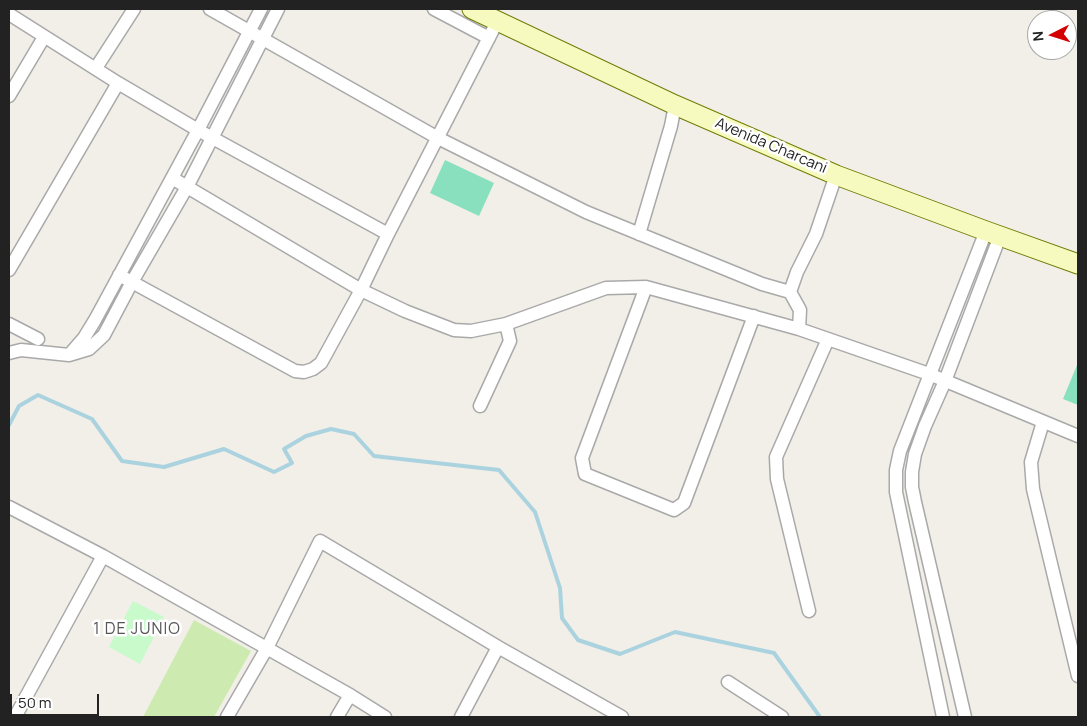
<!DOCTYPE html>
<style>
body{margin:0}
#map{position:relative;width:1087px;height:726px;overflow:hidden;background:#f2efe9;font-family:Manrope,sans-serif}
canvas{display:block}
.frame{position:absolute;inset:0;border:10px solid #222;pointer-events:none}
.north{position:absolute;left:1027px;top:10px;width:50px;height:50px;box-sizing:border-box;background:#fff;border:1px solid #a7a7a7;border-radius:50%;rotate:265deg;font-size:14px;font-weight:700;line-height:20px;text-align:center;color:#222}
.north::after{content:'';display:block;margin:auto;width:18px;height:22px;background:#d40000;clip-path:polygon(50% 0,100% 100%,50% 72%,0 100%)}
.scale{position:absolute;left:10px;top:694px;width:89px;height:22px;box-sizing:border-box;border:2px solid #222;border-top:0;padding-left:6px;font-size:15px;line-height:18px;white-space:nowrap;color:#222;-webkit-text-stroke:4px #fff;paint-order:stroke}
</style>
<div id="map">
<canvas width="1087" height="726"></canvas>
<div class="frame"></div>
<div class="north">N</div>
<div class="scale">50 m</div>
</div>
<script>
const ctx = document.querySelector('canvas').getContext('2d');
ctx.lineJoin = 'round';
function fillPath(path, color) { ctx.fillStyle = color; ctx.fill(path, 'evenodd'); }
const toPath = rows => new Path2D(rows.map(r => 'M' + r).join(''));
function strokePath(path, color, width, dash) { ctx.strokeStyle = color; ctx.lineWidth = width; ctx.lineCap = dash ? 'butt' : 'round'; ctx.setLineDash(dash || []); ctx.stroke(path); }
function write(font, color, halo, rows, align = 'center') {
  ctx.font = font + ' Manrope,sans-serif'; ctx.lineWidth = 5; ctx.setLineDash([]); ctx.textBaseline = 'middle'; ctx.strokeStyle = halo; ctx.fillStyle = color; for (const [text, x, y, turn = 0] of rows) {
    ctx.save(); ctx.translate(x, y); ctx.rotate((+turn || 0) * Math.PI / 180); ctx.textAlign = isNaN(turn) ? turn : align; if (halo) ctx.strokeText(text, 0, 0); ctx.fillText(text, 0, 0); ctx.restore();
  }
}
const grass = toPath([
 [194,620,251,651,214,717,143,717]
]);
const park = toPath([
 [133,601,164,617,140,664,109,647]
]);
const pitch = toPath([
 [445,160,494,183,479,216,430,193],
 [1077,365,1078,366,1078,405,1063,399]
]);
const stream = toPath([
 [9,425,19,406,38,395,92,419,122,461,164,467,224,449,274,472,292,463,284,449,306,436,331,429,354,434,374,456,499,470,535,512,560,588,562,618,578,640,620,654,675,632,774,653,820,717]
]);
const street = toPath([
 [210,9,438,138,586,212,762,284,790,292,800,310,799,329],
 [434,9,489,38],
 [9,14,118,83,198,130,388,234],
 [96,68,134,9],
 [9,96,44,37],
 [172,178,361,290,405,311,454,330,471,331,506,324,606,288,646,287,799,329,929,374,1078,436],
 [639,234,671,126,675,105],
 [9,270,118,83],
 [119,275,295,371,304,372,313,369,321,363,361,290,388,234,497,22],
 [646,287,582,458,585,474,674,510,684,503,754,316],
 [790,292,797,272,816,234,836,175],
 [9,324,38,339],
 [9,353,21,350,69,355,89,349,104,335,132,282,187,187,278,9],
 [70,354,84,338,95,320,198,130,261,9],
 [480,406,510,341,506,324],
 [1043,422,1031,462,1033,489,1078,676],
 [9,507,103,556,350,695,385,717],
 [809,611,777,479,776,457,828,339],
 [728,682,782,717],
 [15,717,103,556],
 [227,717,267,648,320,541,498,647,622,717],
 [337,717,350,695],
 [461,717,498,647],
 [943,717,896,492,896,470,900,451,986,231],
 [965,717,915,502,912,487,912,472,915,454,925,426,945,381,1000,236]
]);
const secondary = toPath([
 [472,9,675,105,836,175,986,231,1078,264]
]);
const streetNames = [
 ["Avenida Charcani",771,146,23]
];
const neighbourhoodNames = [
 ["1 DE JUNIO",137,630]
];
fillPath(grass, '#cdebb0');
fillPath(park, '#c8facc');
fillPath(pitch, '#88e0be');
strokePath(stream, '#aad3df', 4);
strokePath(street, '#a9a9a9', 15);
strokePath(secondary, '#707d05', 21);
strokePath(street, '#fff', 12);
strokePath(secondary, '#f7fabf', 19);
write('15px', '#222', '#fff', streetNames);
ctx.letterSpacing = '1px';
write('16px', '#555', '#fff', neighbourhoodNames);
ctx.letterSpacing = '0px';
</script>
